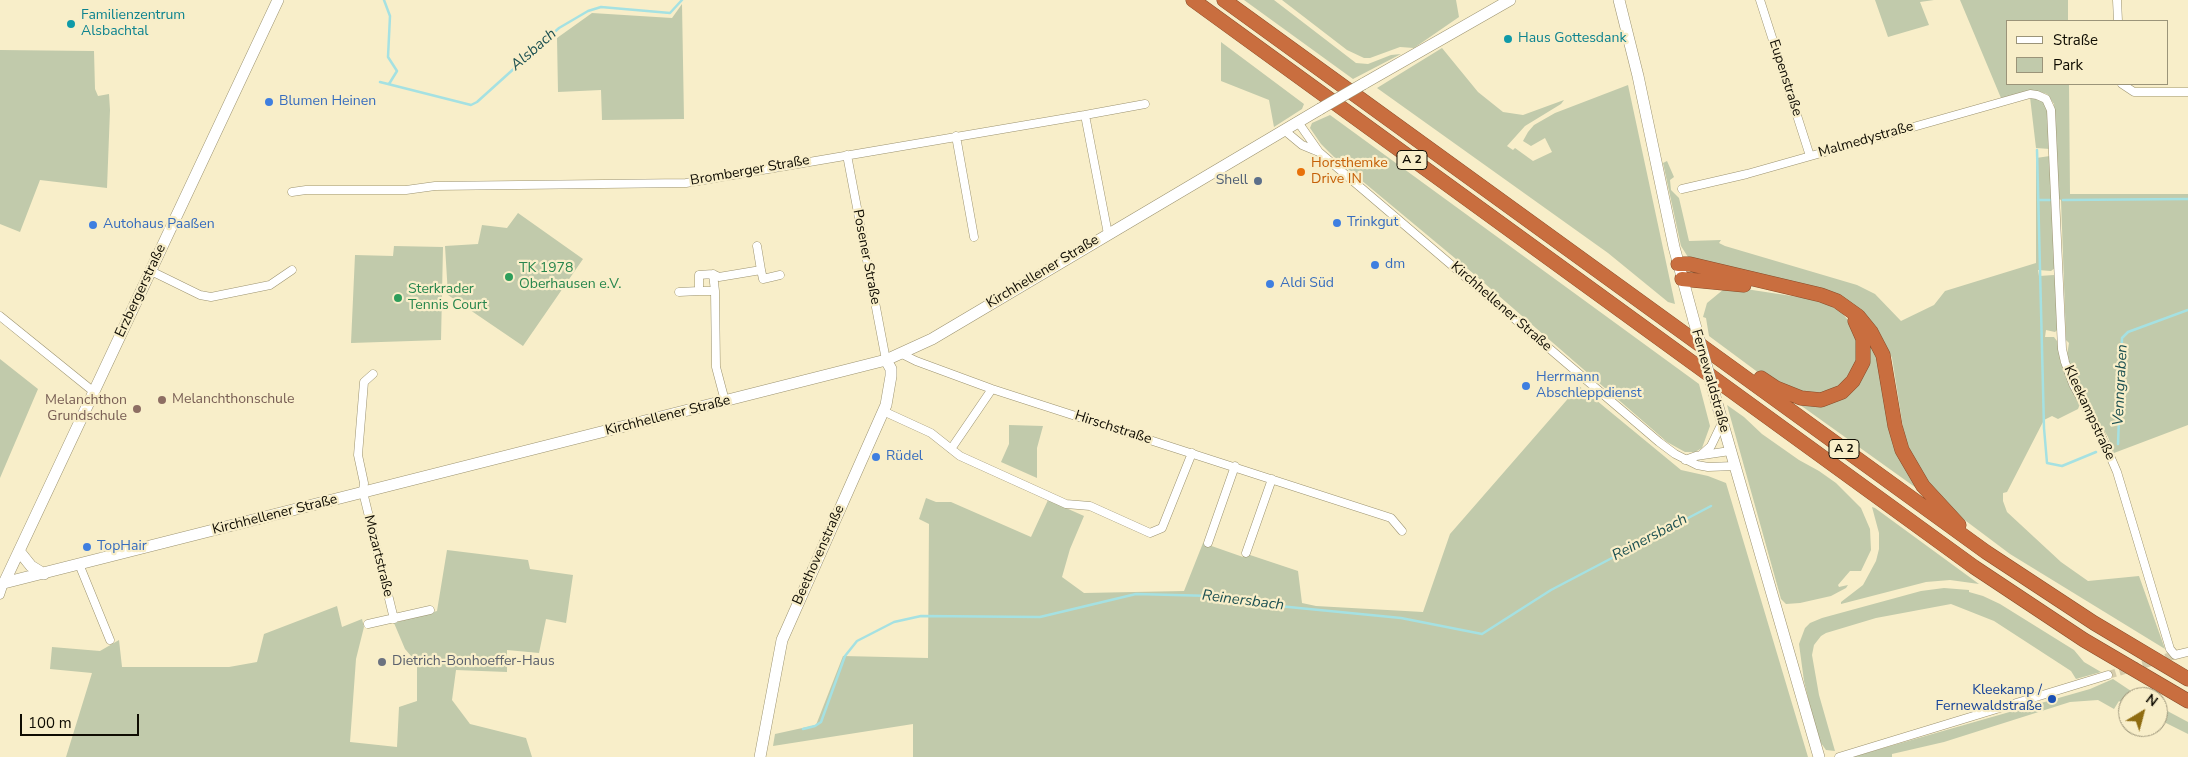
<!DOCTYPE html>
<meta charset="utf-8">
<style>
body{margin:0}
#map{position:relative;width:2188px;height:757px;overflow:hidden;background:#f8eec9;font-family:"Nunito Sans",sans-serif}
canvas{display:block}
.legend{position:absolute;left:2006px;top:20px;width:162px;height:65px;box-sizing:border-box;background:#f8eec9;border:1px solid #9b9479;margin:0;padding:6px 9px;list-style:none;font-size:15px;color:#0f0c02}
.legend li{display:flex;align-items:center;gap:10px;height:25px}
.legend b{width:25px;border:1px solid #9b9479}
.north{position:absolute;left:2118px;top:687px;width:50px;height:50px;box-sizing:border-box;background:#f8eec9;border:1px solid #9b9479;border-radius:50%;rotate:37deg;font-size:14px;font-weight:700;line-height:20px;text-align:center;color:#0f0c02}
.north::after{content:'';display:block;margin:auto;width:18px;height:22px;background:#8f6c11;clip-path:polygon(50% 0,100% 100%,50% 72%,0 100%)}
.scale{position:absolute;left:20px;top:714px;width:119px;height:22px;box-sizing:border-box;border:2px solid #0f0c02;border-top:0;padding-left:6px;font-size:15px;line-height:18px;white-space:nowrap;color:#0f0c02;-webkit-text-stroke:4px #f8eec9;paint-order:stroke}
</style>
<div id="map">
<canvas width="2188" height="757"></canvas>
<ul class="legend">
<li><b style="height:6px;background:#fff"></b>Straße</li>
<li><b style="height:14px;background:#c1caab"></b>Park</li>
</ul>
<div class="north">N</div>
<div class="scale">100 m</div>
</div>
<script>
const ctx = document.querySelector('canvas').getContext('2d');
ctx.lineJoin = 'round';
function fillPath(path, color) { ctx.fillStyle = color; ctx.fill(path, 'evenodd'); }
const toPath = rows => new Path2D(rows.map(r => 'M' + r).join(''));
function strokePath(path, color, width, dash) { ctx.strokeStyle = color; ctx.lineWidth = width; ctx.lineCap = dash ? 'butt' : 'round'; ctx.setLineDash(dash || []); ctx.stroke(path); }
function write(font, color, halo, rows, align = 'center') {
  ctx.font = font + ' "Nunito Sans",sans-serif'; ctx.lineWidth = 4.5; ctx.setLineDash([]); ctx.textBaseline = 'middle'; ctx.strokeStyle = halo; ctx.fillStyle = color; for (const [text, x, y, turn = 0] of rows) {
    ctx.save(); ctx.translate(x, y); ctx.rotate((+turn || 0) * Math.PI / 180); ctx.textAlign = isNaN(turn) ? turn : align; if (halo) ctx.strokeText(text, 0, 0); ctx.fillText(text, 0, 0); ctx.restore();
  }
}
const green = toPath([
 [1244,0,1274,0,1356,63,1368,64,1391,55,1401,54,1353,79],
 [1282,0,1456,0,1459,17,1414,48,1400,47,1370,58,1364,58,1347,50],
 [1875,0,1934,0,1920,2,1929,25,1888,37],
 [1960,0,2068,0,2068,21,2007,21,2007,84,2069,84,2070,194,2188,194,2188,425,2114,453,2108,437,2081,392,2071,370,2067,355,2069,343,2066,340,2061,200,2059,199,2054,104,2047,94,2032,90,2001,98],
 [682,4,684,119,602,120,601,90,558,92,557,38,592,13,672,18],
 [1221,42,1304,104,1302,109,1274,127,1269,100,1221,81],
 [1442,48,1478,92,1503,112,1523,115,1564,100,1561,104,1525,126,1507,146,1513,150,1515,148,1533,161,1552,152,1545,138,1531,146,1523,141,1528,132,1534,125,1555,113,1628,85,1675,304,1668,302,1608,253,1377,88],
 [0,50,94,51,95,89,98,96,109,94,110,110,107,188,40,180,20,232,0,224],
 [2030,97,2044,101,2048,108,2050,149,2036,148],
 [1330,115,1699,384,1710,426,1702,448,1695,452,1685,452,1667,442,1468,269,1337,160,1321,144,1310,128,1312,123],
 [2050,156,2055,268,2051,271,2038,270,2039,276,2054,275,2055,278,2058,329,2055,332,2046,330,2045,337,2054,337,2057,341,2061,363,2080,404,2078,409,2058,419,2052,416,2044,420,2007,492,2003,493,2003,501,2007,512,2061,562,2088,581,2139,576,2165,649,2010,554,1962,518,1927,483,1905,440,1892,358,1879,332,1861,311,1688,257,1681,246,1663,163,1667,161,1674,177,1670,180,1671,190,1679,198,1689,241,1721,240,1719,243,1725,246,1857,285,1875,294,1901,321,1934,305,1945,291,2036,263,2036,158],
 [518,213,583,259,523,346,448,295,445,246,478,244,482,225,507,228],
 [394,246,443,247,441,340,351,343,355,255,393,256],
 [1739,288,1805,298,1829,305,1841,312,1855,328,1860,352,1854,370,1840,387,1829,392,1809,395,1767,379,1709,336,1706,318,1703,317,1707,303,1724,289],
 [1873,339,1919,490,1796,402,1839,397],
 [0,359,38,389,0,478],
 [1579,386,1681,470,1708,476,1726,483,1808,757,913,757,913,724,773,746,775,734,816,725,843,656,928,658,929,524,919,519,926,498,936,502,951,502,1031,537,1048,500,1084,516,1070,549,1062,577,1084,593,1184,591,1203,543,1243,557,1247,554,1298,571,1302,603,1316,606,1423,612,1450,534],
 [1727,405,1744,417,1762,434,1799,460,1819,471,1836,483,1861,508,1870,529,1871,550,1861,571,1850,571,1838,585,1839,587,1848,585,1846,588,1831,596,1800,603,1786,604,1781,599],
 [1009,425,1043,426,1037,448,1037,478,1001,462,1009,444],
 [1872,507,1875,508,1979,584,1950,580,1926,582,1841,604,1841,602,1863,585,1876,561,1879,549,1879,533],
 [447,550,528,560,530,569,573,575,566,623,546,619,539,653,507,650,507,672,456,670,452,700,470,724,526,738,532,757,66,757,92,673,50,669,52,647,100,651,119,640,122,667,229,667,257,662,264,634,337,606,342,627,362,619,364,627,356,659,350,742,397,747,399,707,417,701,417,663,405,649,394,623,437,611],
 [1944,588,1969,590,1969,592,1983,596,2000,604,2074,650,2084,662,2101,672,2076,679,2071,671,1994,621,1951,604,1876,618,1826,633,1821,636,1814,645,1812,655,1819,695,1835,751,1826,750,1818,739,1804,681,1799,644,1805,628,1810,623,1822,618,1921,591],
 [2113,679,2140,697,2128,697,2128,705,2119,701,2114,709,2098,700,2070,702,1944,742,1892,754,1892,757,1852,757,2090,689],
 [2158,706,2188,722,2188,734,2158,719]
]);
const stream = toPath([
 [384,0,390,16,388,57,397,71,389,84],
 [380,82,471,105,477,102,559,28,588,11,601,7,670,13,682,0],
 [2037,150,2044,428,2047,463,2062,466,2096,452],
 [2038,200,2051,200],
 [2063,200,2188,199],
 [2118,444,2122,338,2128,332,2188,310],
 [803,729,815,726,821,722,845,656,857,641,894,622,921,616,1040,617,1136,594,1212,596,1258,604,1401,618,1482,634,1551,590,1711,506]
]);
const streetTunnel = toPath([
 [2108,675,2175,655]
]);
const street = toPath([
 [1760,0,1810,156],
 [2117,0,2118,21],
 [2122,84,2134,92,2188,92],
 [1085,115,1145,104],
 [1298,122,1319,152,1659,442,1675,454,1697,465,1708,467,1734,466],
 [1284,130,1302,145,1319,152],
 [956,136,974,237],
 [847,155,886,360],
 [1682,189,1747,174,2030,94,2037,95,2046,99,2051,110,2062,349,2065,362,2073,384,2101,435,2117,472,2170,649,2175,655,2188,652],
 [292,192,306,190,406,190,435,186,686,183,1085,115,1108,234],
 [761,270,763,279,780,275],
 [151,271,200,295,211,297,270,285,292,270],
 [713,274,699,275,699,291,715,291],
 [679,292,699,291],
 [0,316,94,392],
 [902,354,916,361,992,389,1391,518,1402,531],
 [373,374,364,382,358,455,364,483,363,492,394,619],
 [725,401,716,367,715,291,713,274,719,277,761,270,757,246],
 [883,411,931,433,960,456,1066,504,1090,506,1150,533,1162,528,1192,453],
 [951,449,992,389],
 [1702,454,1711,446,1722,423],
 [1685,460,1696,456,1730,451],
 [1208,543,1235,466],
 [1246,553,1272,479],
 [79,564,110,640],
 [0,595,4,583],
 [368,624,430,610],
 [1839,757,2108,675]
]);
const secondary = toPath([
 [1619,0,1638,76,1674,247,1694,321],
 [1363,84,1510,0],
 [1716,400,1819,757],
 [19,551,31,566,44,574],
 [4,583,278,0],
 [0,584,886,360,932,339,1320,109],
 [760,757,782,640,886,405,891,376,891,369,886,360]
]);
const highway = toPath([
 [1193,0,1974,567,2084,640,2188,701],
 [1224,0,1986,552,2094,623,2188,679],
 [1678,264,1690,264,1821,295,1837,301,1858,316,1871,332,1883,355,1895,426,1902,450,1923,486,1959,525],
 [1682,279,1744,285],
 [1761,378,1776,388,1801,398,1821,400,1842,392,1853,381,1863,362,1863,339,1855,321]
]);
const secondaryBridge = toPath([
 [1320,109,1363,84],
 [1694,321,1716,400]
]);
const markers = [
 [71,24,5,"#0f9aa8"],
 [1508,39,5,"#0f9aa8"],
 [269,102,5,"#3f7fe0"],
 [1301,172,5,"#e8710a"],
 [1258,181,5,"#5c6f8a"],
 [1337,223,5,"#3f7fe0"],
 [93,225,5,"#3f7fe0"],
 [1375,265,5,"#3f7fe0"],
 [509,277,5,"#2e9e5b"],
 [1270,284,5,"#3f7fe0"],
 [398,298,5,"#2e9e5b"],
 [1526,386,5,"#3f7fe0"],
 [162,400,5,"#8d6e63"],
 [137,409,5,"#8d6e63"],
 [876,457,5,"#3f7fe0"],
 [87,547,5,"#3f7fe0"],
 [382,662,5,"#6b7280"],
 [2052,699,5,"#1a4fb4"]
];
const shields = [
 [1412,160,30],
 [1844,449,30]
];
const shieldNames = [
 ["A 2",1412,160],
 ["A 2",1844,449]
];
const cultureNames = [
 ["Familienzentrum",81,16],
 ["Alsbachtal",81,32],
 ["Haus Gottesdank",1518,39]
];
const streetNames = [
 ["Eupenstraße",1785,78,72],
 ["Malmedystraße",1866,140,-16],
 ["Bromberger Straße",750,171,-10],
 ["Posener Straße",866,257,79],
 ["Kirchhellener Straße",1043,272,-31],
 ["Erzbergerstraße",141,291,-65],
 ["Kirchhellener Straße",1501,307,41],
 ["Fernewaldstraße",1710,381,74],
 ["Kleekampstraße",2089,413,65],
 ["Kirchhellener Straße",668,416,-14],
 ["Hirschstraße",1113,428,18],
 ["Kirchhellener Straße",275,515,-14],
 ["Beethovenstraße",819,555,-66],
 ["Mozartstraße",378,556,76]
];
const shopNames = [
 ["Blumen Heinen",279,102],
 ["Trinkgut",1347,223],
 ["Autohaus Paaßen",103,225],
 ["dm",1385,265],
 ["Aldi Süd",1280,284],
 ["Herrmann",1536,378],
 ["Abschleppdienst",1536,394],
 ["Rüdel",886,457],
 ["TopHair",97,547]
];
const foodNames = [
 ["Horsthemke",1311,164],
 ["Drive IN",1311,180]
];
const serviceNames = [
 ["Shell",1248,181]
];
const leisureNames = [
 ["TK 1978",519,269],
 ["Oberhausen e.V.",519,285],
 ["Sterkrader",408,290],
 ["Tennis Court",408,306]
];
const educationNames = [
 ["Melanchthonschule",172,400],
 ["Melanchthon",127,401,"right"],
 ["Grundschule",127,417,"right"]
];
const worshipNames = [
 ["Dietrich-Bonhoeffer-Haus",392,662]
];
const transitNames = [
 ["Kleekamp /",2042,691],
 ["Fernewaldstraße",2042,707]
];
const waterNames = [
 ["Alsbach",534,50,-41],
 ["Venngraben",2121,385,-87],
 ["Reinersbach",1650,538,-28],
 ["Reinersbach",1243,601,7]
];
fillPath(green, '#c1caab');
strokePath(stream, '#a5e1e2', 2.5);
strokePath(streetTunnel, '#d5ccab', 8, [8, 4]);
strokePath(street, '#9c9370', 9);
strokePath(secondary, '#9c9370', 12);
strokePath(highway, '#884c2a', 15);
strokePath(street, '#fff', 8);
strokePath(secondary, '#fff', 11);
strokePath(highway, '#c96e3f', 14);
strokePath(secondaryBridge, '#9c9370', 12, []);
strokePath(secondaryBridge, '#fff', 11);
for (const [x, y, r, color] of markers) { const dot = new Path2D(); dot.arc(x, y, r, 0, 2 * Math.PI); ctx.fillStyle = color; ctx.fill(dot); strokePath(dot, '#f8eec9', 2); }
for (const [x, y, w] of shields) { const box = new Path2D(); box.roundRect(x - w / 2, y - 9.5, w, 19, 4); ctx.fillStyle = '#f8eec9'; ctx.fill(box); strokePath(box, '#0f0c02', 1); }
write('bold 12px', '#0f0c02', null, shieldNames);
write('14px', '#0d838f', '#f8eec9', cultureNames, 'left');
write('14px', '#0f0c02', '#f8eec9', streetNames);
write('14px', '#366cbe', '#f8eec9', shopNames, 'left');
write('14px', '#c56008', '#f8eec9', foodNames, 'left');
write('14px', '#4e5e75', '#f8eec9', serviceNames, 'right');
write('14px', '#27864d', '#f8eec9', leisureNames, 'left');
write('14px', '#785e54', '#f8eec9', educationNames, 'left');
write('14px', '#5b616d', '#f8eec9', worshipNames, 'left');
write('14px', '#164399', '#f8eec9', transitNames, 'right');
write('italic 15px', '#1c5051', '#f8eec9', waterNames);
</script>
